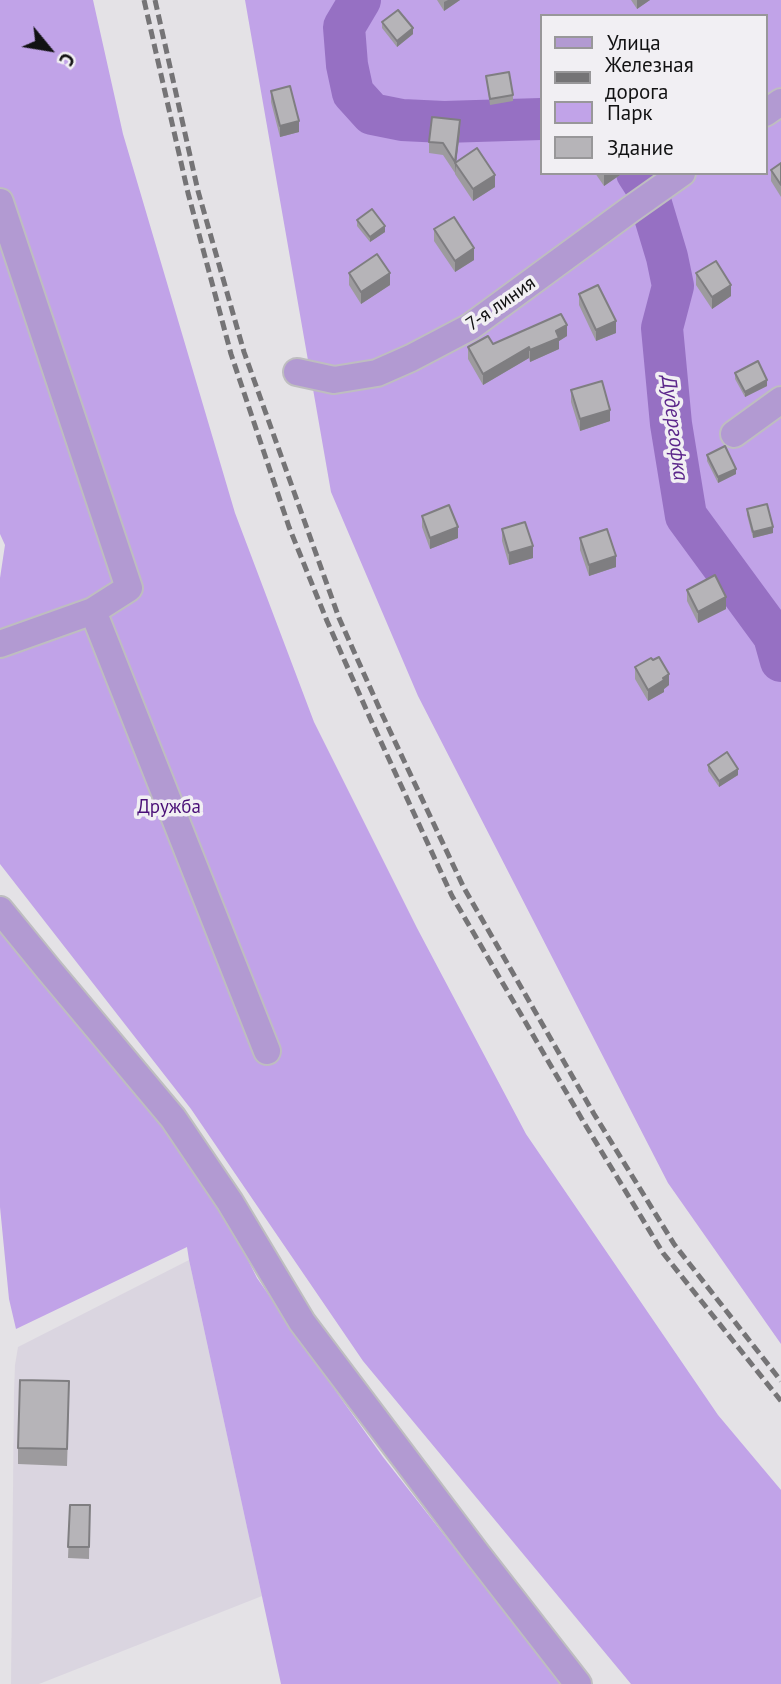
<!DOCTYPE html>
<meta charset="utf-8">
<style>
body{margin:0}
#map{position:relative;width:781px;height:1684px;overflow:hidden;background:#e4e2e6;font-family:"PT Sans",sans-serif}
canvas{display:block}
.legend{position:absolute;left:540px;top:14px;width:228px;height:161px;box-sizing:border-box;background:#f1eff3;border:2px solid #989799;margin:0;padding:9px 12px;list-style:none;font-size:21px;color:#121213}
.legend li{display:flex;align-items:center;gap:14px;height:35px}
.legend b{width:35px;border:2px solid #989799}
.north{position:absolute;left:14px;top:14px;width:70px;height:70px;-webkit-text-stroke:5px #f1eff3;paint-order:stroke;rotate:120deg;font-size:19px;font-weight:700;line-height:28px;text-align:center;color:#121213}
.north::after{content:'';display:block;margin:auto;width:24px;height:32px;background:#121213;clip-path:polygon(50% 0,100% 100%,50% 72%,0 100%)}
</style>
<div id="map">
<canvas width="781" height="1684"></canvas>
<ul class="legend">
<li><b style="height:9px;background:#b29ad2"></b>Улица</li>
<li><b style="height:9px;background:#757476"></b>Железная дорога</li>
<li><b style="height:19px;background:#c1a3e8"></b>Парк</li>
<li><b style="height:19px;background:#b6b4b8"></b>Здание</li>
</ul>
<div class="north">С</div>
</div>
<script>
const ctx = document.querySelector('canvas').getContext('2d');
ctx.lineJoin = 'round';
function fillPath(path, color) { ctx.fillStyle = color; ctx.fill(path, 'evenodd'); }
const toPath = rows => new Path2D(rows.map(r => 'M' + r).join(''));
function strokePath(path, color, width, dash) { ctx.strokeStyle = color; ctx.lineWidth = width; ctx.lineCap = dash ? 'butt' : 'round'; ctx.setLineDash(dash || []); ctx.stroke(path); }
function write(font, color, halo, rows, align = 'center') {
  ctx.font = font + ' "PT Sans",sans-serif'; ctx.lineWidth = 7; ctx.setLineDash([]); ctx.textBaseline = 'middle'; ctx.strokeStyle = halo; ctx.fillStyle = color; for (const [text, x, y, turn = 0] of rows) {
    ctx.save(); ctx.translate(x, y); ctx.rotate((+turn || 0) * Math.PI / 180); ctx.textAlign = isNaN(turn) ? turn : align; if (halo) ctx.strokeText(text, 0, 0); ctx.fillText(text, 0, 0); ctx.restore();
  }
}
const built = toPath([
 [189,1260,262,1596,39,1684,11,1684,14,1392,15,1365,18,1347]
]);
const green = toPath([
 [0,0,93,0,123,134,235,513,314,722,417,928,526,1134,718,1415,781,1490,781,1684,631,1684,363,1361,191,1109,0,864,0,578,5,545,0,534],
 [245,0,781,0,781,1344,668,1183,418,696,331,492],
 [541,16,765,16,765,173,541,173],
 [0,923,170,1133,231,1226,257,1278,345,1404,383,1457,561,1684,281,1684,189,1260,187,1247,16,1329,9,1299,0,1207]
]);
const river = toPath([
 [360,0,344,27,347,65,353,93,372,114,402,120,444,122,541,119],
 [637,173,646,187,667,257,673,286,662,328,671,424,686,516,774,636,781,661]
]);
const minor = toPath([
 [765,113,781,102],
 [0,202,129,588,93,611,0,644],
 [297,372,334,380,377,373,411,358,470,327,631,209,682,173],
 [734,434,781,400],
 [93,611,267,1051],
 [0,910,49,970,173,1118,230,1202,302,1322,477,1554,578,1684]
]);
const rail = toPath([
 [144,0,188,193,231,354,289,527,327,621,370,718,452,896,583,1121,663,1253,781,1401],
 [155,0,198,191,244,352,339,618,381,712,464,888,594,1114,674,1244,781,1381]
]);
const wall = toPath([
 [437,0,460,0,444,11],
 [631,0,650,0,637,9],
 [382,22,413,34,397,47,382,28],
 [486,76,513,95,513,101,490,105],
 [271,91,299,132,280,137,271,102],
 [460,131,456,162,495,187,473,201,455,174,455,167,455,173,443,155,429,153,429,142],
 [781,163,781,197,771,181,771,170],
 [595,173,620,173,620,175,604,186],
 [357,220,385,232,370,242,357,226],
 [434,229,474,260,455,272,434,241],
 [349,273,390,285,361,304,349,285],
 [696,273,731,296,712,309,696,285],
 [579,294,616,333,596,341,579,305],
 [567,336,559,341,559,349,530,362,529,358,483,385,468,359,468,347],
 [735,373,767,386,745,397,735,379],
 [571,390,610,421,580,431,571,402],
 [707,455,736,474,718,483,707,461],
 [747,509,773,533,753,538,747,515],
 [422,516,458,538,430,549,422,527],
 [502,529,533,558,509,565,502,541],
 [580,538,616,567,589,576,580,550],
 [687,590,726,609,698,623,687,601],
 [635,667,669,685,664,689,664,692,648,701,635,679],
 [708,765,738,775,719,787,708,771],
 [69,1398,67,1466,18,1464,18,1448],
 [70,1505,90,1505,89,1559,68,1558]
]);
const shadedWall = toPath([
 [448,0,460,0,444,11,444,2],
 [637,0,650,0,637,9],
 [413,28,413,34,397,47,397,41],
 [460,120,460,131,455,173,455,162],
 [299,121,299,132,280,137,280,126],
 [606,173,620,173,620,175,604,186,604,175],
 [495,175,495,187,473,201,473,189],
 [385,226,385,232,370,242,370,237],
 [474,248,474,260,455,272,455,261],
 [390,273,390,285,361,304,361,292],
 [731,285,731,296,712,309,712,297],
 [616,321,616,333,596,341,596,330],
 [567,325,567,336,559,341,559,349,530,362,530,350,556,331],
 [529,347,529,358,483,385,483,374],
 [767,380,767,386,745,397,745,392],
 [610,410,610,421,580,431,580,419],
 [736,469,736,474,718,483,718,477],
 [458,527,458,538,430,549,430,538],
 [773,527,773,533,753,538,753,532],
 [533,546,533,558,509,565,509,553],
 [616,556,616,567,589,576,589,565],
 [726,597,726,609,698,623,698,612],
 [669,674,669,685,664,689,664,692,648,701,648,690],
 [738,769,738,775,719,787,719,781]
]);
const building = toPath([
 [398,10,413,28,397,41,382,22,398,10],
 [509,72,513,95,490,99,486,76,509,72],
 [290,86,299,121,280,126,271,91,290,86],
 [432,117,460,120,455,162,443,143,429,142,432,117],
 [477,148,495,175,473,189,455,163,477,148],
 [781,163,781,185,771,170,781,163],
 [372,209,385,226,370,237,357,220,372,209],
 [454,217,474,248,455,261,434,229,454,217],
 [377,254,390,273,361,292,349,273,377,254],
 [716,261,731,285,712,297,696,273,716,261],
 [598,285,616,321,596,330,579,294,598,285],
 [561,314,567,325,556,331,559,338,530,350,529,347,483,374,468,347,488,336,493,344,561,314],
 [758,361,767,380,745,392,735,373,758,361],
 [602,381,610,410,580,419,571,390,602,381],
 [725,446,736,469,718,477,707,455,725,446],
 [767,504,773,527,753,532,747,509,767,504],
 [449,505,458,527,430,538,422,516,449,505],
 [525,522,533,546,509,553,502,529,525,522],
 [607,529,616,556,589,565,580,538,607,529],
 [715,575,726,597,698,612,687,590,715,575],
 [659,657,669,674,663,678,664,680,648,690,635,667,651,658,653,660,659,657],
 [727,752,738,769,719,781,708,765,727,752],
 [20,1380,69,1381,67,1449,18,1448,20,1380],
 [70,1505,90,1505,89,1547,68,1547,70,1505]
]);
const streetNames = [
 ["7-я линия",501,304,-35]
];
const parkNames = [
 ["Дружба",169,808]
];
const waterNames = [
 ["Дудергофка",674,428,83]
];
fillPath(built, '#dad5e0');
fillPath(green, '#c1a3e8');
strokePath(river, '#9670c3', 42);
strokePath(minor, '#bebdc0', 30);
strokePath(minor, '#b29ad2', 26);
strokePath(rail, '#757476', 5, [10, 5]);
fillPath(wall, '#9d9b9e');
fillPath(shadedWall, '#7f7e81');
fillPath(building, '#b6b4b8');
strokePath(building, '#7f7e81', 2);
write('19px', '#121213', '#f1eff3', streetNames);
write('19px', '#4a1077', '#f1eff3', parkNames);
write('italic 21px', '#5c278b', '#f1eff3', waterNames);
</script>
